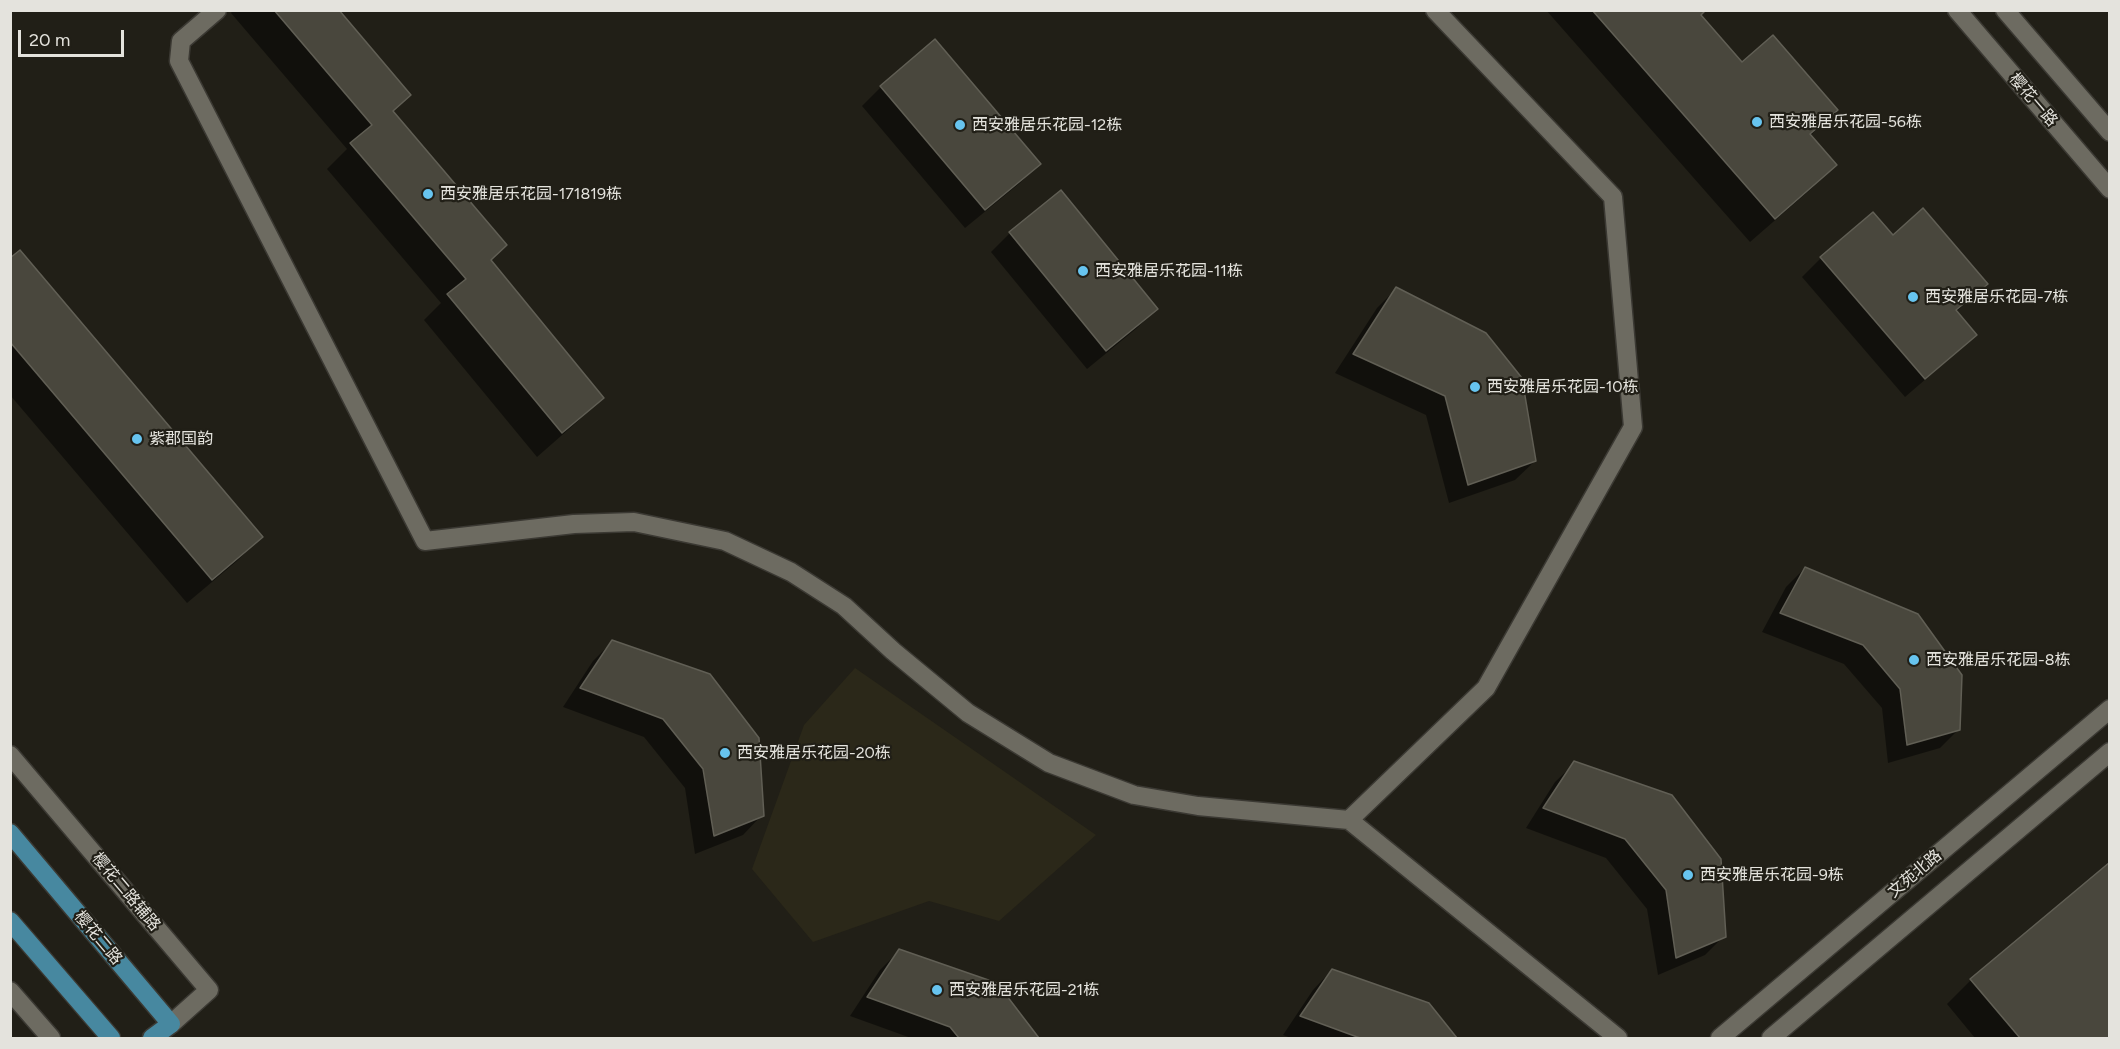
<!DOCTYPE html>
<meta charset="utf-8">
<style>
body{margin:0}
#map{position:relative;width:2120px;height:1049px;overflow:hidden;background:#211f17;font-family:Figtree,sans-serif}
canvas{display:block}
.frame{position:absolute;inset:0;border:12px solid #e4e3dd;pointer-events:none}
.scale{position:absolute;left:18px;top:30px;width:106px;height:27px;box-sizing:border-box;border:3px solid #e4e3dd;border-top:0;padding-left:8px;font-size:18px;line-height:21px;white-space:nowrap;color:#e4e3dd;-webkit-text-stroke:4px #211f17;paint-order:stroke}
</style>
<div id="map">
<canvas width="2120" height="1049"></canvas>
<div class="frame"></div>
<div class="scale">20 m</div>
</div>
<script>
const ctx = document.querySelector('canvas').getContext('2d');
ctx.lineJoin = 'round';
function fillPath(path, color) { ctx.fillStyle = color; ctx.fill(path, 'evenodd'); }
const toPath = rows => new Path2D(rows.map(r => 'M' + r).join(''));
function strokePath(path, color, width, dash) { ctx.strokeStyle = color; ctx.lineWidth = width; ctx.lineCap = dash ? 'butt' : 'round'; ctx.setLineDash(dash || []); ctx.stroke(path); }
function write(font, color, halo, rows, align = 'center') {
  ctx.font = font + ' Figtree,"Noto Sans SC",sans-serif'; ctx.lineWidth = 4.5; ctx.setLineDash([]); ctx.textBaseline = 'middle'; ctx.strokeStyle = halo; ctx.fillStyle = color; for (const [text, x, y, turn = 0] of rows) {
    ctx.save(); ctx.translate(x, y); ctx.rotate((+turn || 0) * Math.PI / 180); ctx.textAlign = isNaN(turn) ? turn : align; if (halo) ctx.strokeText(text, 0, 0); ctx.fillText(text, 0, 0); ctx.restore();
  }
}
const built = toPath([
 [855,668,1096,835,999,921,929,901,813,942,752,869,804,725]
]);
const shadow = toPath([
 [233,10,337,10,392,112,489,261,602,398,577,422,537,457,424,320,441,303,327,169,347,149,231,13],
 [1546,10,1707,10,1700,17,1742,64,1836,110,1810,136,1835,165,1811,189,1750,242],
 [881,87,1039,164,1020,183,965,228,862,106],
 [1060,192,1156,309,1137,328,1087,369,991,252,1010,233],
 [1892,237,1986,284,1956,312,1975,334,1956,353,1905,397,1802,277,1821,258],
 [10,260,261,537,237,561,187,603,10,395],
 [1396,289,1535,461,1515,480,1449,503,1426,415,1335,373,1377,308],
 [1805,568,1959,729,1940,748,1888,763,1882,708,1844,664,1762,632,1786,587],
 [612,642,762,815,743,835,695,854,685,788,644,737,563,707,593,661],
 [1575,763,1724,936,1705,955,1658,975,1647,909,1606,858,1526,828,1555,782],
 [2110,864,2110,1038,1975,1038,1947,1004,1971,980],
 [899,951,996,984,1037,1038,911,1038,850,1016,880,970],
 [1332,970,1428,1004,1455,1038,1291,1038,1283,1035,1313,990]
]);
const building = toPath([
 [274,10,339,10,411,95,393,111,507,245,491,260,604,398,562,433,447,294,466,279,350,143,372,125,274,10],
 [1592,10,1706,10,1701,15,1742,62,1773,35,1838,110,1810,134,1837,165,1775,219,1592,10],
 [935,39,1041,164,985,210,880,86,935,39],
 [1061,190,1158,309,1106,351,1009,232,1061,190],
 [1923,208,1988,284,1956,310,1977,335,1925,379,1820,257,1873,212,1893,235,1923,208],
 [20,250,263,537,212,580,10,342,10,258,20,250],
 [1396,287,1486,333,1522,378,1536,461,1468,485,1445,396,1353,354,1396,287],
 [1805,567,1918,614,1962,675,1960,730,1907,745,1900,689,1863,645,1780,613,1805,567],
 [612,640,710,674,759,738,764,816,714,836,703,769,663,719,580,688,612,640],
 [1574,761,1672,795,1721,859,1726,937,1676,958,1666,890,1625,839,1543,808,1574,761],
 [2110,862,2110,1038,2020,1038,1970,979,2110,862],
 [899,949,997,983,1039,1038,959,1038,950,1027,867,997,899,949],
 [1332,969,1429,1003,1457,1038,1360,1038,1300,1016,1332,969]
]);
const minor = toPath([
 [217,10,181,41,179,61,425,541,574,524,634,522,725,541,791,572,844,606,893,651,968,713,1049,763,1134,795,1198,806,1349,820],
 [1435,10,1613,197,1633,427,1486,688,1349,820,1618,1038],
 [1957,10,2110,189],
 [2005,10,2110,132],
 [10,755,209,990,171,1024],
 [10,991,51,1038],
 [1720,1038,2110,709],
 [1771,1038,2110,752]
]);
const major = toPath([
 [10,833,171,1024,152,1038],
 [10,921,111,1038]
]);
const markers = [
 [1757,122,6,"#67c4ef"],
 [960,125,6,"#67c4ef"],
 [428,194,6,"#67c4ef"],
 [1083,271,6,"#67c4ef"],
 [1913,297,6,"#67c4ef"],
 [1475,387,6,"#67c4ef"],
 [137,439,6,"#67c4ef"],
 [1914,660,6,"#67c4ef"],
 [725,753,6,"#67c4ef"],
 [1688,875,6,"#67c4ef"],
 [937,990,6,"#67c4ef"]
];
const streetNames = [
 ["樱花一路",2033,100,49],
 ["文苑北路",1915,874,-40],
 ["樱花二路辅路",126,892,50],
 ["樱花二路",98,938,50]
];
const poiNames = [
 ["西安雅居乐花园-56栋",1769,122],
 ["西安雅居乐花园-12栋",972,125],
 ["西安雅居乐花园-171819栋",440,194],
 ["西安雅居乐花园-11栋",1095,271],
 ["西安雅居乐花园-7栋",1925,297],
 ["西安雅居乐花园-10栋",1487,387],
 ["紫郡国韵",149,439],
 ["西安雅居乐花园-8栋",1926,660],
 ["西安雅居乐花园-20栋",737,753],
 ["西安雅居乐花园-9栋",1700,875],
 ["西安雅居乐花园-21栋",949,990]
];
fillPath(built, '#2b2819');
fillPath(shadow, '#0007');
fillPath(building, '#49473d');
strokePath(building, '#615f55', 1.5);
strokePath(minor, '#3b3933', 21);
strokePath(major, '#3b3933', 21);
strokePath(minor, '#6d6b61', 18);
strokePath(major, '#4788a0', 18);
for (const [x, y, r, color] of markers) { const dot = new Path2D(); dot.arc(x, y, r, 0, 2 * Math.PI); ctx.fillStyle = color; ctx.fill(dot); strokePath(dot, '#211f17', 2); }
write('16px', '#e4e3dd', '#211f17', streetNames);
write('16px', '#e4e3dd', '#211f17', poiNames, 'left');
</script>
